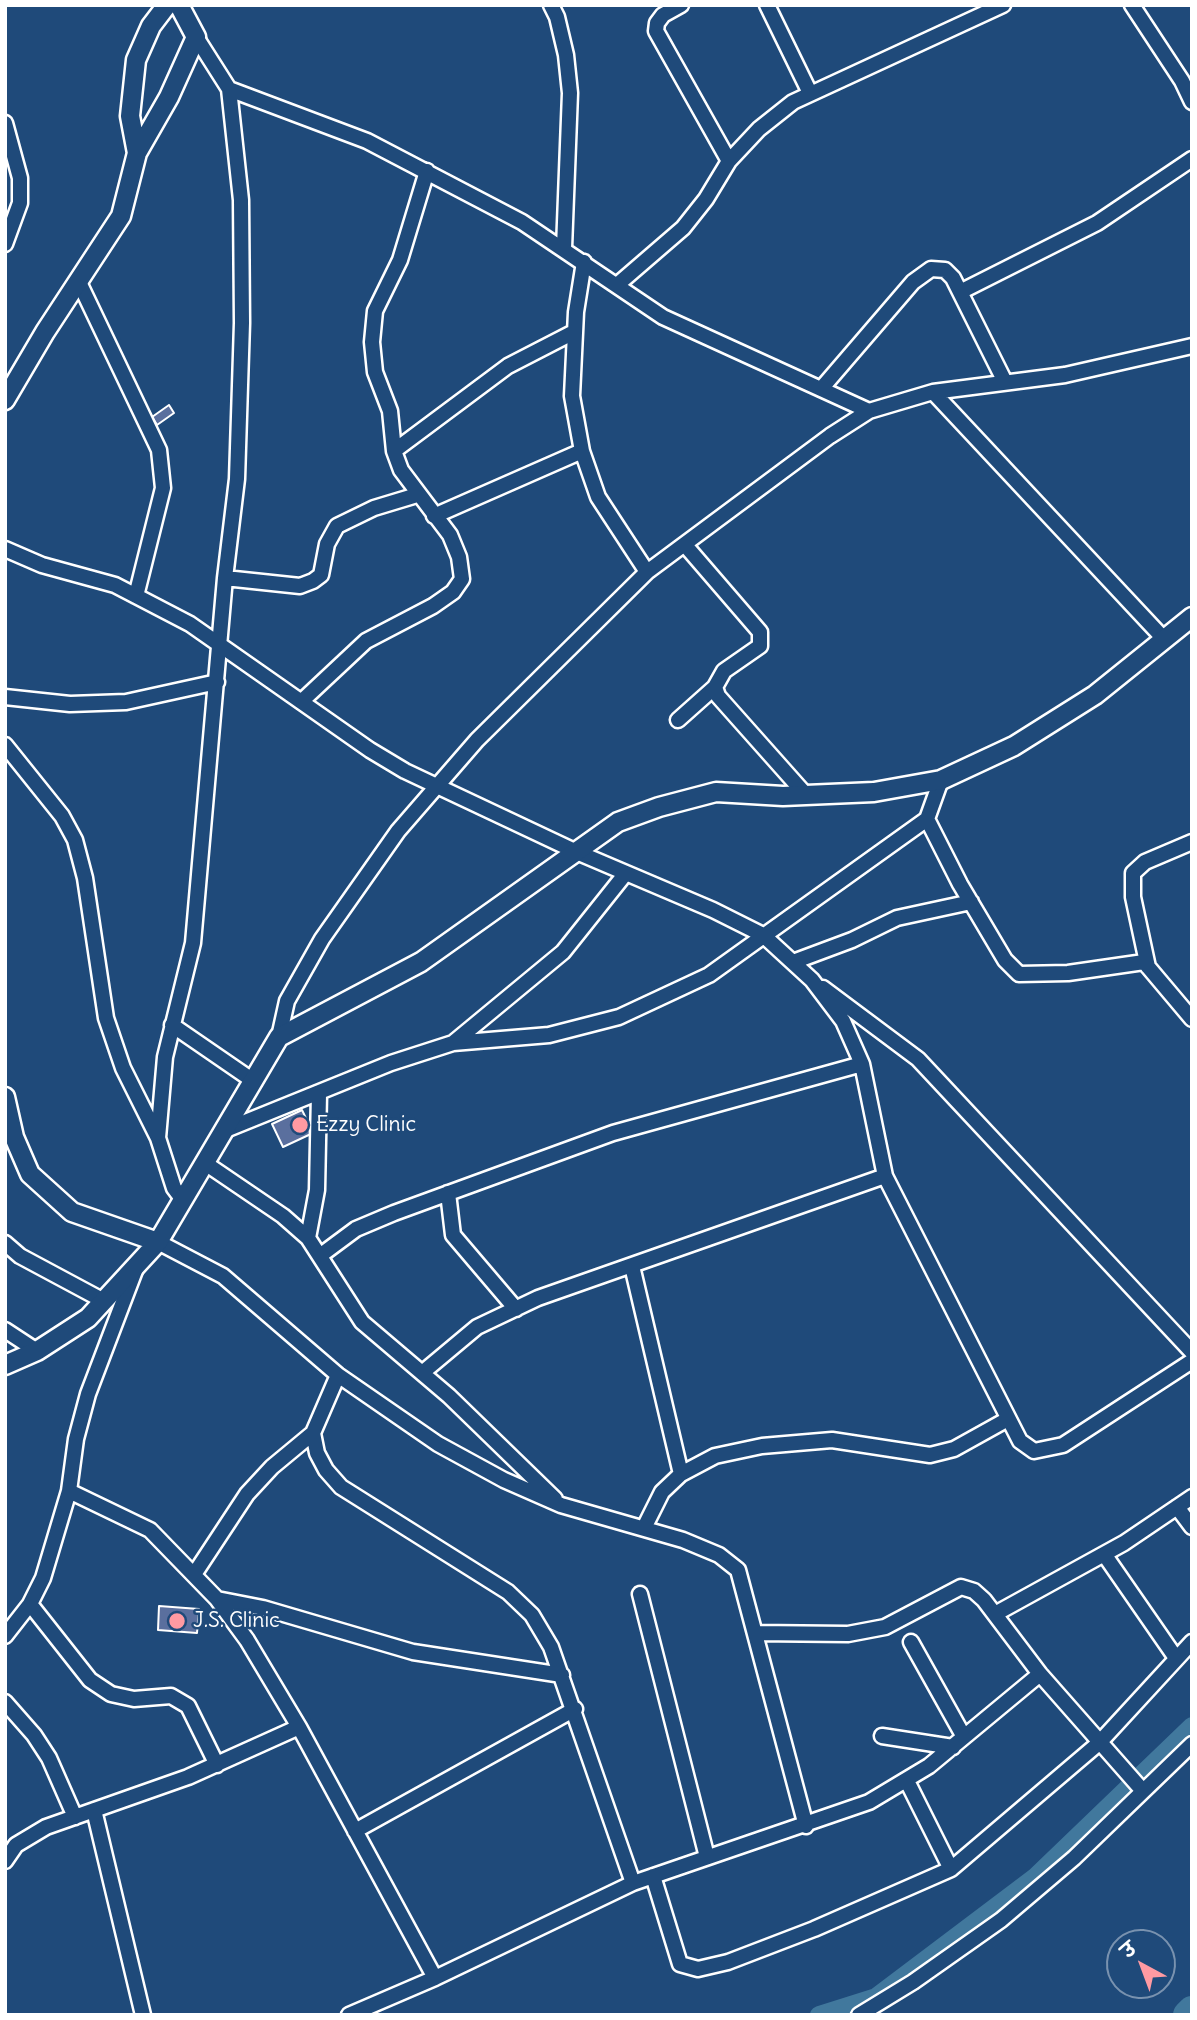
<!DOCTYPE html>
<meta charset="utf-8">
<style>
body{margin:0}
#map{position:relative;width:1197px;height:2020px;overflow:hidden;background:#1f4a7a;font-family:Delius,"Playpen Sans Deva",sans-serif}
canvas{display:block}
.frame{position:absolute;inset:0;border:7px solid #fff;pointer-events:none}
.north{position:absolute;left:1106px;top:1929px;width:70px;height:70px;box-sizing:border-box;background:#1f4a7a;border:2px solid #7992af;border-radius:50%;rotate:319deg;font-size:19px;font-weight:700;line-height:28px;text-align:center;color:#fff}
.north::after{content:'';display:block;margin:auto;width:24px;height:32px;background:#ff9aa2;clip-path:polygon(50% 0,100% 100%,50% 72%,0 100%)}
</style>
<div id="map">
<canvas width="1197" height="2020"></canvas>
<div class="frame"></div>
<div class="north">उ</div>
</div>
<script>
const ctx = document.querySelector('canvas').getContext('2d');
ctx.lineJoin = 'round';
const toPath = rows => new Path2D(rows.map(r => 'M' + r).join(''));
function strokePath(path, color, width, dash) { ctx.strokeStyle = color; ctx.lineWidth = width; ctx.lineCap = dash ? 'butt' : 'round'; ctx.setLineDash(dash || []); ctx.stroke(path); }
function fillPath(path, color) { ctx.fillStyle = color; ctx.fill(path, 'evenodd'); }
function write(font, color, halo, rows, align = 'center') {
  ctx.font = font + ' Delius,sans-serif'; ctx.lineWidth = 5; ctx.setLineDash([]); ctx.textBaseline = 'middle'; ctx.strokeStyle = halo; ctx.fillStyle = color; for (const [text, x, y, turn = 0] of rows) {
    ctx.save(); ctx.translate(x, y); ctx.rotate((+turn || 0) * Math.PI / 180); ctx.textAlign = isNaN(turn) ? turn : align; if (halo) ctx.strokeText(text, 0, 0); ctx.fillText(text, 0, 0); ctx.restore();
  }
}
const canal = toPath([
 [819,2015,876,1997,1035,1877,1192,1726]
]);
const river = toPath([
 [1188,2015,1192,2011]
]);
const building = toPath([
 [169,405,174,413,157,425,152,417,169,405],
 [302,1110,313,1133,283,1147,272,1124,302,1110],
 [159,1606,199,1609,197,1633,158,1630,159,1606]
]);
const minor = toPath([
 [551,5,557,17,566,55,570,93,564,248],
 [681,5,663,15,657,23,656,31,729,161],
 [767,5,810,93],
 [1132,5,1182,81,1192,102],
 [229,89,367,141,522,222,663,317,869,411],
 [5,123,20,178,20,203,5,244],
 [584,262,576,312,572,396,582,451,598,497,647,572],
 [78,280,159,450,163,488,136,596],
 [617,285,683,228,706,199,729,161,759,129,793,102,1003,5],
 [960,292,1097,223,1192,159],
 [821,389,913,282,931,269,945,270,953,278,1005,382],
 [933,392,1165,640],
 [394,451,508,366,574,332],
 [434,516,582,451],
 [685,545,760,632,760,646,724,671,715,687,718,696,806,795],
 [5,549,42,565,115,585,190,624,370,750,405,771,579,853,713,910,763,935,812,980,843,1021,862,1064,885,1176,1020,1441,1034,1451,1063,1445,1192,1361],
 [225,578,300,586,313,581,321,575,327,544,337,526,374,508,417,495],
 [5,697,70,704,126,702,217,682],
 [303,700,366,641,433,606,453,592,462,579,459,557,450,535,401,470,394,451,390,411,375,372,372,342,375,311,400,260,427,171],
 [678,720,715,687],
 [5,745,62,816,75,840,85,878,106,1018,123,1068,158,1138],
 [941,780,927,819,960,884,1005,960,1019,974,1068,973,1144,962,1192,1019],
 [793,962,852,940,897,918,971,902],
 [1148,967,1133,897,1133,873,1145,862,1192,842],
 [823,988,918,1059,1192,1352],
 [172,1025,252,1080],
 [279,1037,287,1001,322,939,398,831,477,740,647,572,830,436,869,411,933,392,1065,375,1192,346],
 [453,1043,563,952,626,873],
 [223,1131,391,1063,453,1043,549,1035,619,1017,709,975,927,819],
 [205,1163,283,1216,308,1238,362,1322,449,1396,555,1499],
 [448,1193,453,1235,516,1309],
 [183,1200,174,1188,158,1138,165,1057,193,943,225,578,237,479,242,323,241,200,229,89,196,37],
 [308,1238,317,1190,319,1094],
 [158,1242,223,1276,338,1375,438,1444,504,1480,561,1505,683,1540,719,1555,738,1570,806,1826],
 [5,1243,20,1256,104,1301],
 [321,1255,356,1229,394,1213,613,1133,862,1064],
 [632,1266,681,1474],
 [5,1330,37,1351],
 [422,1373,477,1327,538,1298,885,1176],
 [338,1375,313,1433,317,1453,326,1470,341,1487,508,1592,532,1615,551,1647,633,1883],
 [69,1491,150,1530,217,1599,247,1640,299,1727,435,1978],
 [1177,1507,1192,1527],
 [644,1528,662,1492,681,1474,715,1456,762,1446,832,1440,930,1455,954,1449,1008,1419],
 [1104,1554,1176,1658],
 [195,1573,247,1494,272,1467,313,1433],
 [640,1594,707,1857],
 [217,1599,263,1608,413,1652,562,1675],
 [30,1604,90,1680,111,1694,134,1699,171,1696,188,1706,217,1765],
 [995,1614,1124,1543,1192,1497],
 [755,1633,848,1634,885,1627,961,1587,974,1591,984,1600,1040,1674,1143,1791],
 [5,1636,30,1604,43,1578,69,1491,76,1439,88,1394,136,1268],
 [911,1642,964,1737],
 [5,1702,34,1735,49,1758,75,1817],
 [882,1736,953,1747],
 [907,1781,951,1869],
 [94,1810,143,2015],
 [355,1831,575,1709],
 [5,1861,16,1845,46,1827,188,1777,299,1727],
 [653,1876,680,1964,698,1969,728,1962,814,1929,951,1869,1099,1743,1192,1642],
 [349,2015,435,1978,633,1883,869,1802,929,1766,1040,1674],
 [859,2015,913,1982,1001,1920,1074,1858,1192,1744]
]);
const tertiary = toPath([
 [137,153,130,116,136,60,151,26,167,5],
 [5,400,45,332,121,216,137,153,169,97,196,37,179,5],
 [5,1097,14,1137,30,1174,72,1212,158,1242],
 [5,1365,37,1351,88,1318,158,1242,279,1037,421,962,618,822,659,807,716,792,783,796,874,792,941,780,1014,746,1095,695,1192,617]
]);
const markers = [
 [300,1125,9,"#ff9aa2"],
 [177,1621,9,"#ff9aa2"]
];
const poiNames = [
 ["Ezzy Clinic",316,1125],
 ["J.S. Clinic",193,1621]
];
strokePath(canal, '#41789d', 18);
strokePath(river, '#41789d', 30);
fillPath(building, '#5a6f9e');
strokePath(building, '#fff', 2);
strokePath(minor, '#fff', 19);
strokePath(tertiary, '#fff', 23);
strokePath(minor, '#1f4a7a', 14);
strokePath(tertiary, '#1f4a7a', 18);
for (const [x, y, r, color] of markers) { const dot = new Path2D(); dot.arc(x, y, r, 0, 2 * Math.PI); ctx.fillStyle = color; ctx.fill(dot); strokePath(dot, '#1f4a7a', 2.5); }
write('21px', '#fff', '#1f4a7a', poiNames, 'left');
</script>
